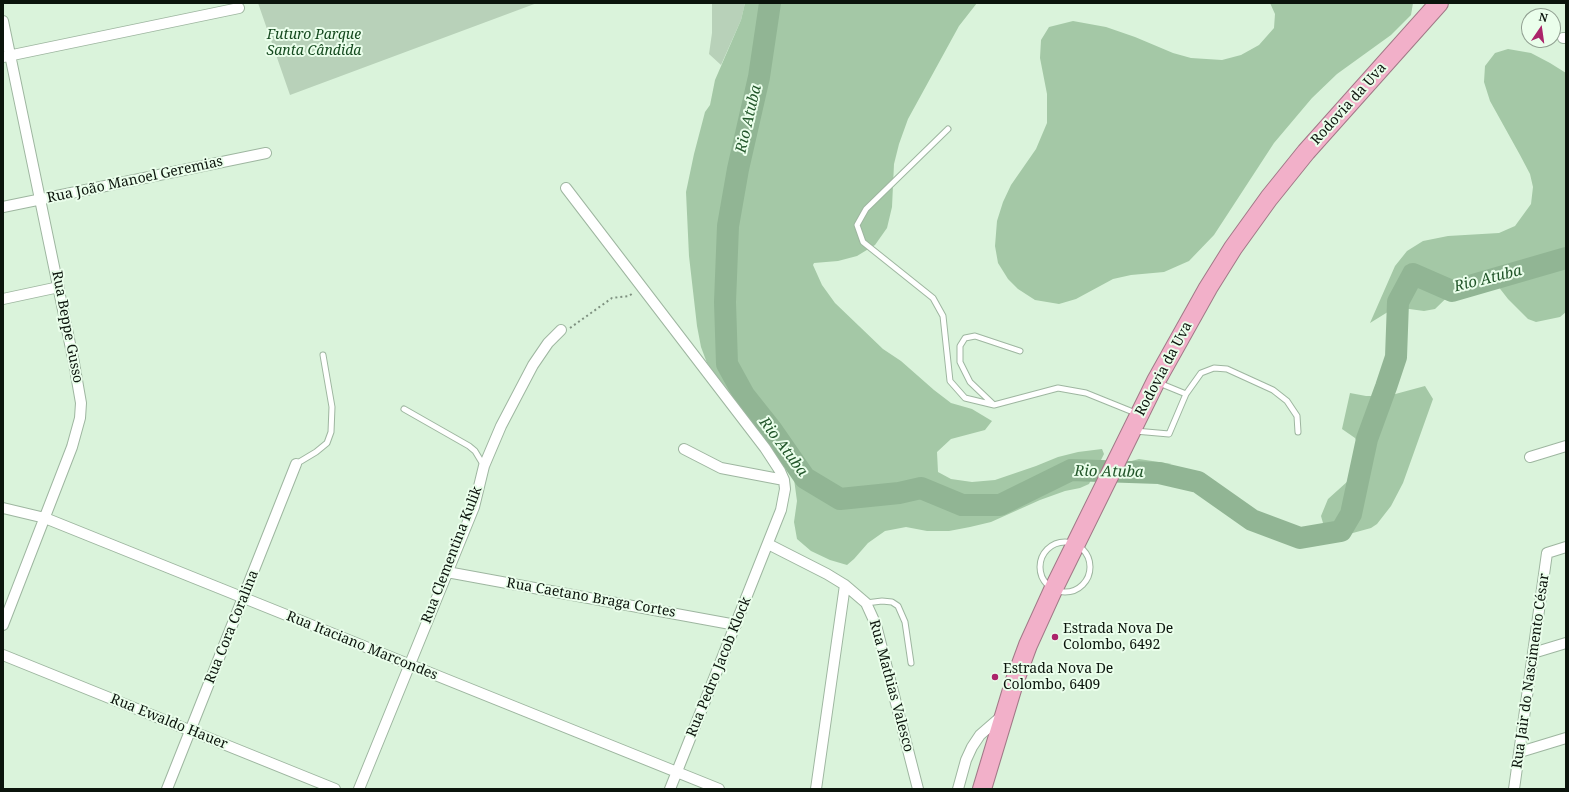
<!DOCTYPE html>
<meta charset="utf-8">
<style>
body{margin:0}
#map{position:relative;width:1569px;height:792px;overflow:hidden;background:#daf3db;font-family:"Noto Serif",serif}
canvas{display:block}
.frame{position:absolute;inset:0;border:4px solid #0b140c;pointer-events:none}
.north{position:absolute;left:1521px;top:8px;width:40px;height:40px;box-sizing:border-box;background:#eafeeb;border:1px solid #91a092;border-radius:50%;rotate:13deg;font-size:11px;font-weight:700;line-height:16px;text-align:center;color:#0b140c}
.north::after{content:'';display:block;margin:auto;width:14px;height:18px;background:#ab246a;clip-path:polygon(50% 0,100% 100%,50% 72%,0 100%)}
</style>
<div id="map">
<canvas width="1569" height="792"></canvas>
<div class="frame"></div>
<div class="north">N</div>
</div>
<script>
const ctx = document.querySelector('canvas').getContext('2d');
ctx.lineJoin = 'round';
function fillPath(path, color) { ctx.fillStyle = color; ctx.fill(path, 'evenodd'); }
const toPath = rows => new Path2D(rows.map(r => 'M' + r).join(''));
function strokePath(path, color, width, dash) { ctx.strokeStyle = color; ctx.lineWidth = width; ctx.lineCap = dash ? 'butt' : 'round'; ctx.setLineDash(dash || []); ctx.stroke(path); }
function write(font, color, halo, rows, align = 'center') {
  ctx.font = font + ' "Noto Serif",serif'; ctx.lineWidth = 4; ctx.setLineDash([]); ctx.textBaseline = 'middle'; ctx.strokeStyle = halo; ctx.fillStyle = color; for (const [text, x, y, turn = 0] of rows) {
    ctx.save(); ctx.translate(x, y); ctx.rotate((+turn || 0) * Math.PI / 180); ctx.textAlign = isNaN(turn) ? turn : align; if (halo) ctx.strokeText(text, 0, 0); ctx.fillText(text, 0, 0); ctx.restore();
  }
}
const green = toPath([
 [258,3,537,3,290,95],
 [712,3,745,3,741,20,721,65,709,54,712,33]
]);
const forest = toPath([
 [745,3,977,3,959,26,908,119,899,144,894,164,892,207,887,228,875,245,857,256,838,261,814,263,813,265,822,285,835,303,883,349,901,361,934,390,951,403,972,409,992,421,985,430,951,439,937,452,938,472,951,479,972,482,995,480,1036,466,1058,457,1078,452,1102,449,1104,454,1089,484,1080,488,1065,491,1040,500,991,522,970,527,949,531,927,531,906,527,885,531,868,543,854,559,847,565,830,560,811,551,797,539,794,522,797,501,794,479,770,443,716,375,707,363,701,347,697,326,689,256,686,192,694,154,705,112,710,105,715,80,741,20],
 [1270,3,1413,3,1411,15,1391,35,1337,74,1312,98,1274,143,1214,235,1189,261,1164,272,1131,275,1113,279,1076,299,1059,304,1035,300,1018,289,1008,279,998,263,995,246,997,221,1003,202,1011,185,1036,149,1047,123,1047,94,1040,58,1041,40,1049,27,1073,21,1106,27,1135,37,1173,53,1191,58,1222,60,1241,55,1259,45,1274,28,1275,14],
 [1508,49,1531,53,1550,63,1566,73,1566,312,1560,317,1536,322,1528,319,1508,299,1494,281,1477,277,1467,278,1435,309,1424,311,1402,308,1391,310,1370,323,1395,266,1407,251,1423,241,1448,236,1499,233,1515,226,1531,204,1533,187,1530,174,1520,155,1490,101,1484,82,1485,66,1495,53],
 [1425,386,1433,399,1403,483,1391,506,1377,524,1371,528,1342,536,1325,530,1321,516,1328,499,1348,481,1360,460,1360,449,1355,438,1342,429,1350,393,1366,396,1388,396],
 [1139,459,1172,464,1148,463,1135,469,1124,463]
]);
const river = toPath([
 [770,3,759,77,738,169,728,226,725,302,727,364,744,395,771,429,805,478,840,499,899,493,921,488,962,505,1000,505,1071,470,1159,473,1198,482,1252,520,1300,538,1341,531,1351,514,1367,439,1386,387,1396,357,1398,302,1413,274,1452,291,1566,258]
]);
const path = toPath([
 [570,328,612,298,629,296,633,293]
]);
const lane = toPath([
 [948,129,866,209,857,225,863,242,933,298,943,316,950,381,965,398,994,405,1058,388,1086,393,1138,414],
 [1186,394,1201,373,1214,368,1227,369,1273,390,1287,401,1297,416,1298,432],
 [993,404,970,382,960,362,960,346,965,338,975,336,1020,351],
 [404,409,469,446,475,451,484,466],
 [1135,431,1169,434,1186,394,1159,383],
 [296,464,316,452,327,443,331,432,332,407,323,355],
 '1040 567a25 25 0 1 1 50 0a25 25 0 1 1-50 0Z',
 [866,603,882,601,892,602,898,606,905,622,911,663]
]);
const street = toPath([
 [3,21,74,363,81,403,80,418,72,447,3,625],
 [1563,38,1566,38],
 [3,57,239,8],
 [566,188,765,448,780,471,784,480,785,489,781,510,670,789],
 [3,207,266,153],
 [3,299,59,287],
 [684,449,721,468,784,480],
 [1530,457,1566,446],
 [3,508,45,518,719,789],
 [768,544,827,574,845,585,866,603,876,625,918,789],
 [447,572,736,625],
 [1533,653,1566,643],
 [3,655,335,789],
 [1520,752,1566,738],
 [167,789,296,464],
 [359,789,474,507,484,466,501,426,533,365,548,343,561,330],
 [816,789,845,585],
 [958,789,966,760,972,747,980,735,1003,715],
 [1514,789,1547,553,1566,547]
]);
const highway = toPath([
 [982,789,1014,683,1028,645,1053,590,1156,381,1208,288,1233,248,1269,198,1306,152,1439,3]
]);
const markers = [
 [1055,637,4,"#ab246a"],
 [995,677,4,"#ab246a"]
];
const parkNames = [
 ["Futuro Parque",314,35],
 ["Santa Cândida",314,51]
];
const streetNames = [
 ["Rodovia da Uva",1349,104,-48],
 ["Rua João Manoel Geremias",135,180,-12],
 ["Rua Beppe Gusso",67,327,79],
 ["Rodovia da Uva",1164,369,-62],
 ["Rua Clementina Kulik",452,555,-69],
 ["Rua Caetano Braga Cortes",591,598,10],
 ["Rua Cora Coralina",232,627,-68],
 ["Rua Itaciano Marcondes",362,646,22],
 ["Rua Pedro Jacob Klock",719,667,-68],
 ["Rua Jair do Nascimento César",1531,671,-82],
 ["Rua Mathias Valesco",891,686,75],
 ["Rua Ewaldo Hauer",169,722,22]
];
const poiNames = [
 ["Estrada Nova De",1063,629],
 ["Colombo, 6492",1063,645],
 ["Estrada Nova De",1003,669],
 ["Colombo, 6409",1003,685]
];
const waterNames = [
 ["Rio Atuba",749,119,-77],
 ["Rio Atuba",1488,279,-14],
 ["Rio Atuba",783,447,53],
 ["Rio Atuba",1109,472,1]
];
fillPath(green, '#b8d1b9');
fillPath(forest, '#a4c8a6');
strokePath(river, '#91b594', 22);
strokePath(lane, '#9eb6a0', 7);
strokePath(street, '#9eb6a0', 12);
strokePath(highway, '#a17987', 20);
strokePath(path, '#7f9180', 2, [2, 3]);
strokePath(lane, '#fff', 5);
strokePath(street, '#fff', 10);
strokePath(highway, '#f2b0c9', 18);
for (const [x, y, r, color] of markers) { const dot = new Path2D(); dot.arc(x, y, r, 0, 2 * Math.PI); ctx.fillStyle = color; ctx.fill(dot); strokePath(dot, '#eafeeb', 1.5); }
write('italic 14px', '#14491e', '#eafeeb', parkNames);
write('14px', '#0b140c', '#eafeeb', streetNames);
write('14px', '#0b140c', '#eafeeb', poiNames, 'left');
write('italic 15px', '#215529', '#eafeeb', waterNames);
</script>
